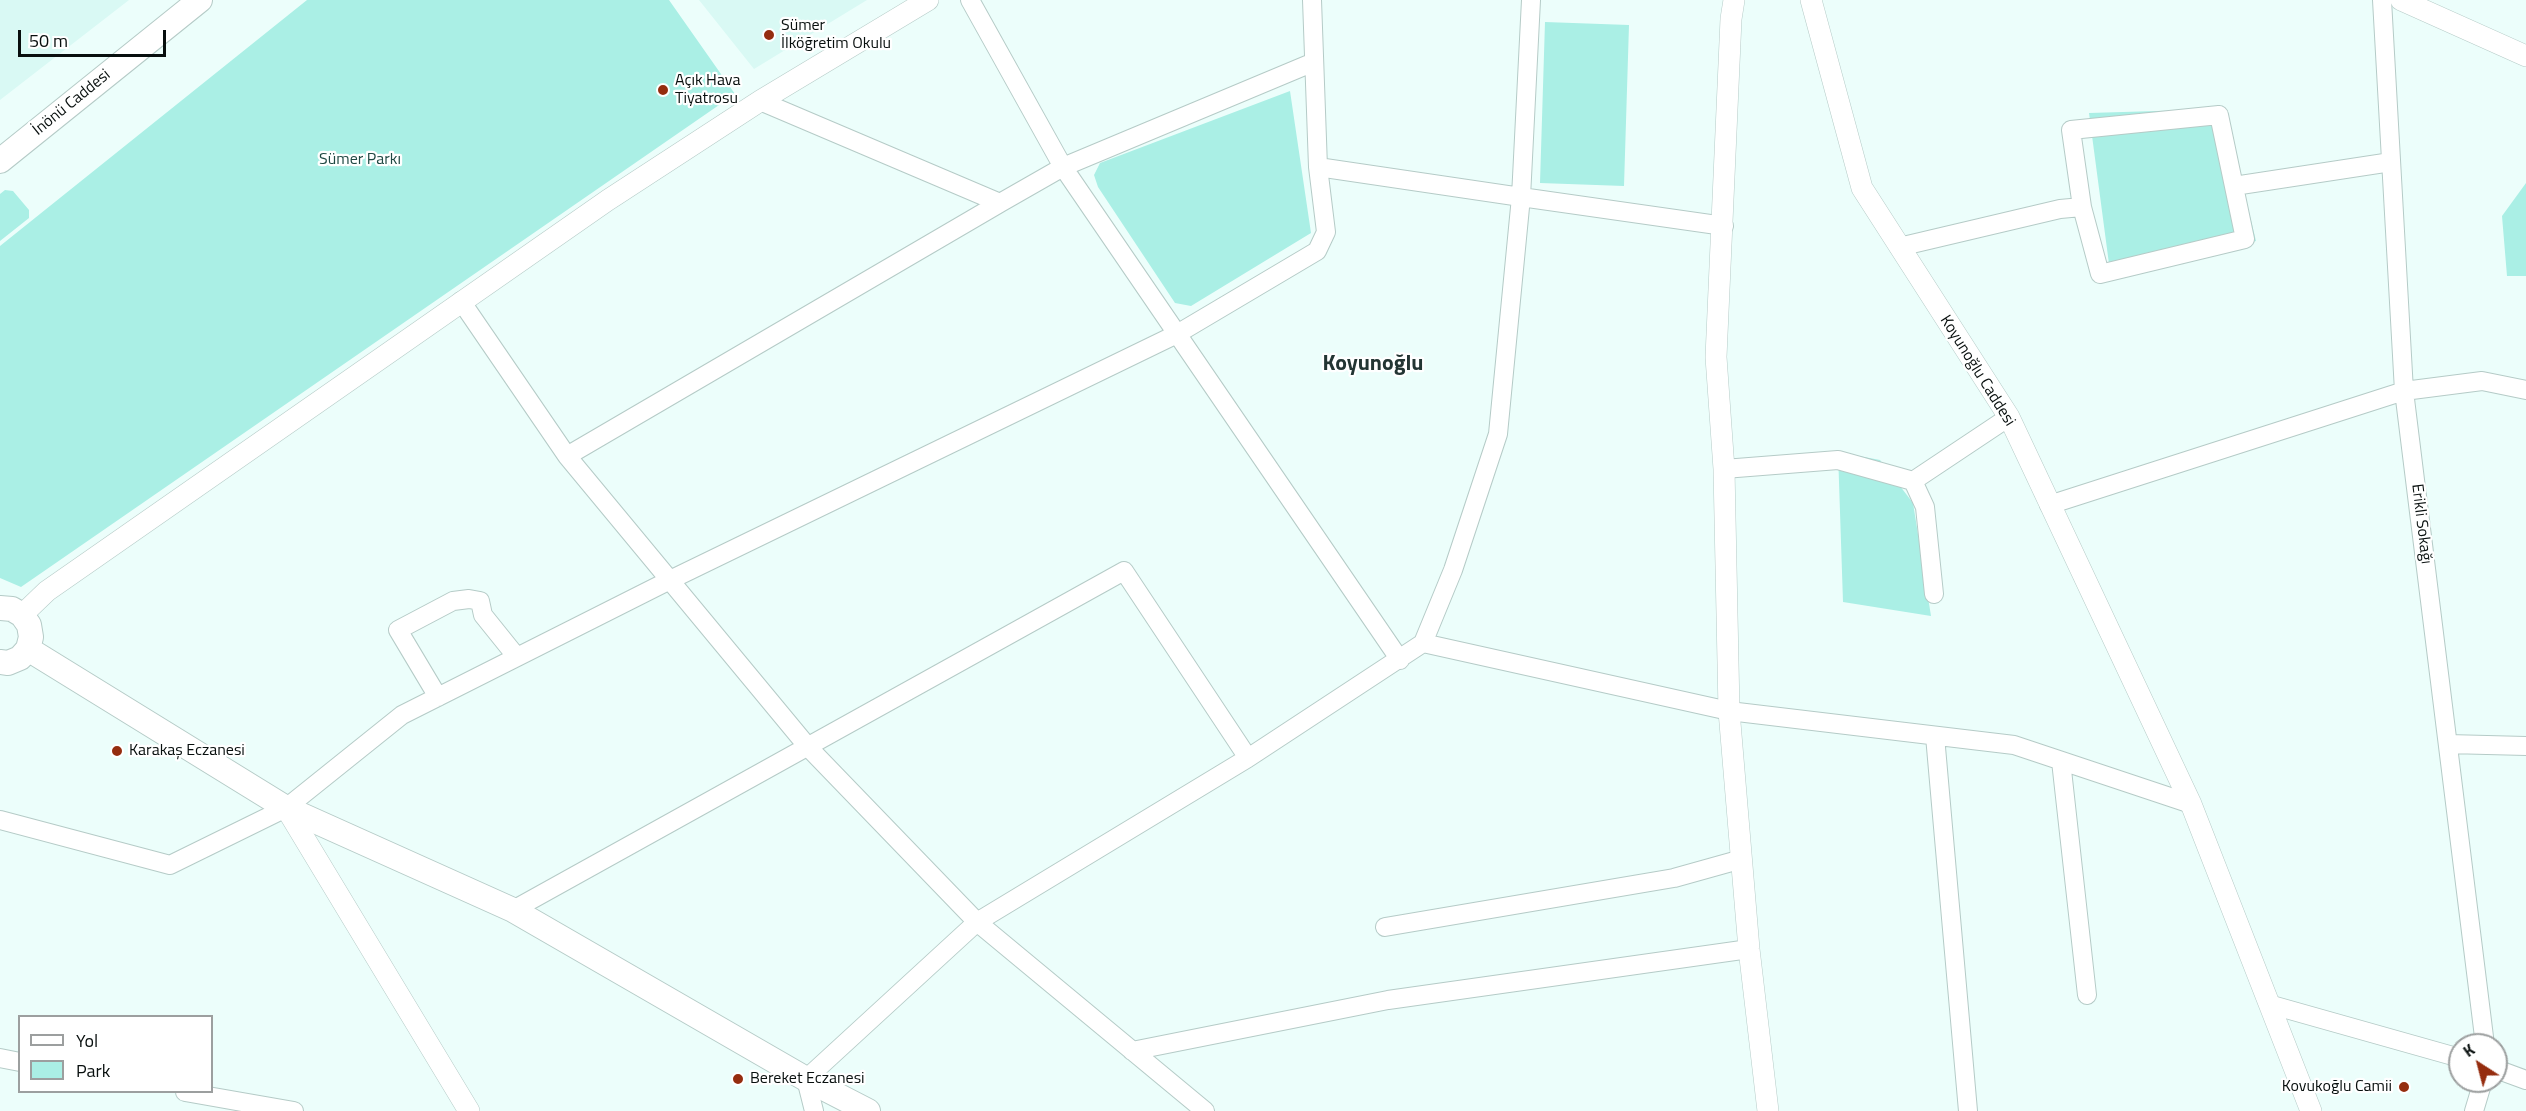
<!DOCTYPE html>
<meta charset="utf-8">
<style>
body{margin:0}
#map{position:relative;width:2526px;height:1111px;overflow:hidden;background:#ecfefb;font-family:"Titillium Web",sans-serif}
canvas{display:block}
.legend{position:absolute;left:18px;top:1015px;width:195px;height:78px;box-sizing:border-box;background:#fff;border:2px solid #9c9f9f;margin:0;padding:8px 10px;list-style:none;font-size:18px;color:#080f0e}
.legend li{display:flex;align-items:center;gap:12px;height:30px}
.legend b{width:30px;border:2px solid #9c9f9f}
.north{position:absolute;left:2448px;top:1033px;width:60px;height:60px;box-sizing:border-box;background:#fff;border:2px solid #9c9f9f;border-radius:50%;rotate:324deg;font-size:16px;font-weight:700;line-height:24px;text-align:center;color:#080f0e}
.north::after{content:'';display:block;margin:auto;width:21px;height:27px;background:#952d0f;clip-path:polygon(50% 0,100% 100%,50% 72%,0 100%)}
.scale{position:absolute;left:18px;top:30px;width:148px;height:27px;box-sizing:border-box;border:3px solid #080f0e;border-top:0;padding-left:8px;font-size:18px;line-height:21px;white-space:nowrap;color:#080f0e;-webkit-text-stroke:4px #fff;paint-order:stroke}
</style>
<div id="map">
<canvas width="2526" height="1111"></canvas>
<ul class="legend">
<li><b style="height:8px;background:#fff"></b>Yol</li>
<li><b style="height:16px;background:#aaefe5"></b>Park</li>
</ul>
<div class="north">K</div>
<div class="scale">50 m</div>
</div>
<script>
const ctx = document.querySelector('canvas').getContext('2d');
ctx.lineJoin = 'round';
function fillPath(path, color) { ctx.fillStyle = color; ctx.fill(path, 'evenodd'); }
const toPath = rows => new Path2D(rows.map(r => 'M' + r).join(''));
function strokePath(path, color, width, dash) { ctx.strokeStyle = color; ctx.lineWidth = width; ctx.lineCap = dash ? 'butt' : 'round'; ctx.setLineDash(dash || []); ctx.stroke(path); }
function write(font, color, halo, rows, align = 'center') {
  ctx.font = font + ' "Titillium Web",sans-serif'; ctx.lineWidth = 4.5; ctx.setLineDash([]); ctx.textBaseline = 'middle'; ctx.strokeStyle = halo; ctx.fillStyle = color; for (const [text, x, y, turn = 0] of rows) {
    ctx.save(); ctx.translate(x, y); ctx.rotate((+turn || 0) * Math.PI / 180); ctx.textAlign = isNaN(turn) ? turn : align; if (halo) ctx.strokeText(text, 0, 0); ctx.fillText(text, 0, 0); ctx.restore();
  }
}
const built = toPath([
 [0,0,129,0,0,100],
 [699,0,867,0,754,69]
]);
const green = toPath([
 [307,0,669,0,735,94,21,587,0,578,0,246],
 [1545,22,1629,25,1624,186,1540,183],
 [1290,91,1311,233,1191,306,1175,303,1098,187,1094,175,1100,163],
 [2224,109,2256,241,2111,279,2089,113],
 [2526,183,2526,276,2507,276,2502,216],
 [5,190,13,191,29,210,29,218,0,241,0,194],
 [1838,452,1880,460,1913,503,1931,616,1843,602]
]);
const minor = toPath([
 [970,0,1063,167,1400,660],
 [1531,0,1521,197,1724,226],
 [2382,0,2404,391,2485,1045],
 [760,101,1000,203,1063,167,1314,62],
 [2219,115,2245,239,2100,274,2082,207,2071,130,2219,115],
 [1318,167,1521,197,1498,434,1453,570,1423,643,1729,711,2014,745,2191,804],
 [2234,186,2391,162],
 [1000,203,567,456,808,747,977,922,1205,1111],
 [1899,247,2060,209,2082,207],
 [461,301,567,456],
 [1724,469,1838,460,1913,481,1925,507,1934,594],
 [1913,481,2009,417],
 [2049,505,2404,391,2482,381,2526,390],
 [438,697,398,630,453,601,469,599,480,601,483,615,516,656],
 [1935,736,1968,1111],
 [2448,744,2526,746],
 [2061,761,2087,995],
 [0,820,170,865,286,808,402,715,670,580,1177,334,1317,251,1326,232,1318,167,1312,0],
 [513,910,1124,571,1248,758,1423,643],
 [1385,927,1674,878,1742,859],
 [2272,1005,2460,1058],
 [1132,1051,1388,1000,1749,949],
 [0,1058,20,1062],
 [2496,1069,2526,1080],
 [185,1092,294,1111],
 [814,1111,806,1079,977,922,1248,758],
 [2474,1111,2483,1081]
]);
const tertiary = toPath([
 [1734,0,1731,19,1716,357,1724,469,1729,711,1749,949,1768,1111],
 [1811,0,1862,188,2009,417,2191,804,2311,1111],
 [2401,0,2526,56],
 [22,615,47,591,608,200,760,101,928,0],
 [286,808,469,1111]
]);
const secondary = toPath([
 [0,161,200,0],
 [0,608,12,609,22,615,29,625,31,637,28,649,20,658,8,663,0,662],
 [28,649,286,808,513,910,806,1079,868,1111]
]);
const markers = [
 [769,35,6,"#952d0f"],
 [663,90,6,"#952d0f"],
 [117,751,6,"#952d0f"],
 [738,1079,6,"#952d0f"],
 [2404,1087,6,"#952d0f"]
];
const poiNames = [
 ["Sümer",781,26],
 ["İlköğretim Okulu",781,44],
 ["Açık Hava",675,81],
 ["Tiyatrosu",675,99],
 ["Karakaş Eczanesi",129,751],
 ["Bereket Eczanesi",750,1079],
 ["Kovukoğlu Camii",2392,1087,"right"]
];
const streetNames = [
 ["İnönü Caddesi",72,103,-39],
 ["Koyunoğlu Caddesi",1977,371,58],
 ["Erikli Sokağı",2421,524,83]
];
const parkNames = [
 ["Sümer Parkı",360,160]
];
const districtNames = [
 ["Koyunoğlu",1373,365]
];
fillPath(built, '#d9f9f4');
fillPath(green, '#aaefe5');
strokePath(minor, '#b5cbc7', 20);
strokePath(tertiary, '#b5cbc7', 22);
strokePath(secondary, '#b5cbc7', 26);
strokePath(minor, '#fff', 18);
strokePath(tertiary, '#fff', 21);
strokePath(secondary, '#fff', 24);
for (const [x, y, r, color] of markers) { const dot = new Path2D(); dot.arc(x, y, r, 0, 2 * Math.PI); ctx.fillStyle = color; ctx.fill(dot); strokePath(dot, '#fff', 2); }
write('16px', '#080f0e', '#fff', poiNames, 'left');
write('16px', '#080f0e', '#fff', streetNames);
write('16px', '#1f4843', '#fff', parkNames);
write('bold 22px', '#233533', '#fff', districtNames);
</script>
